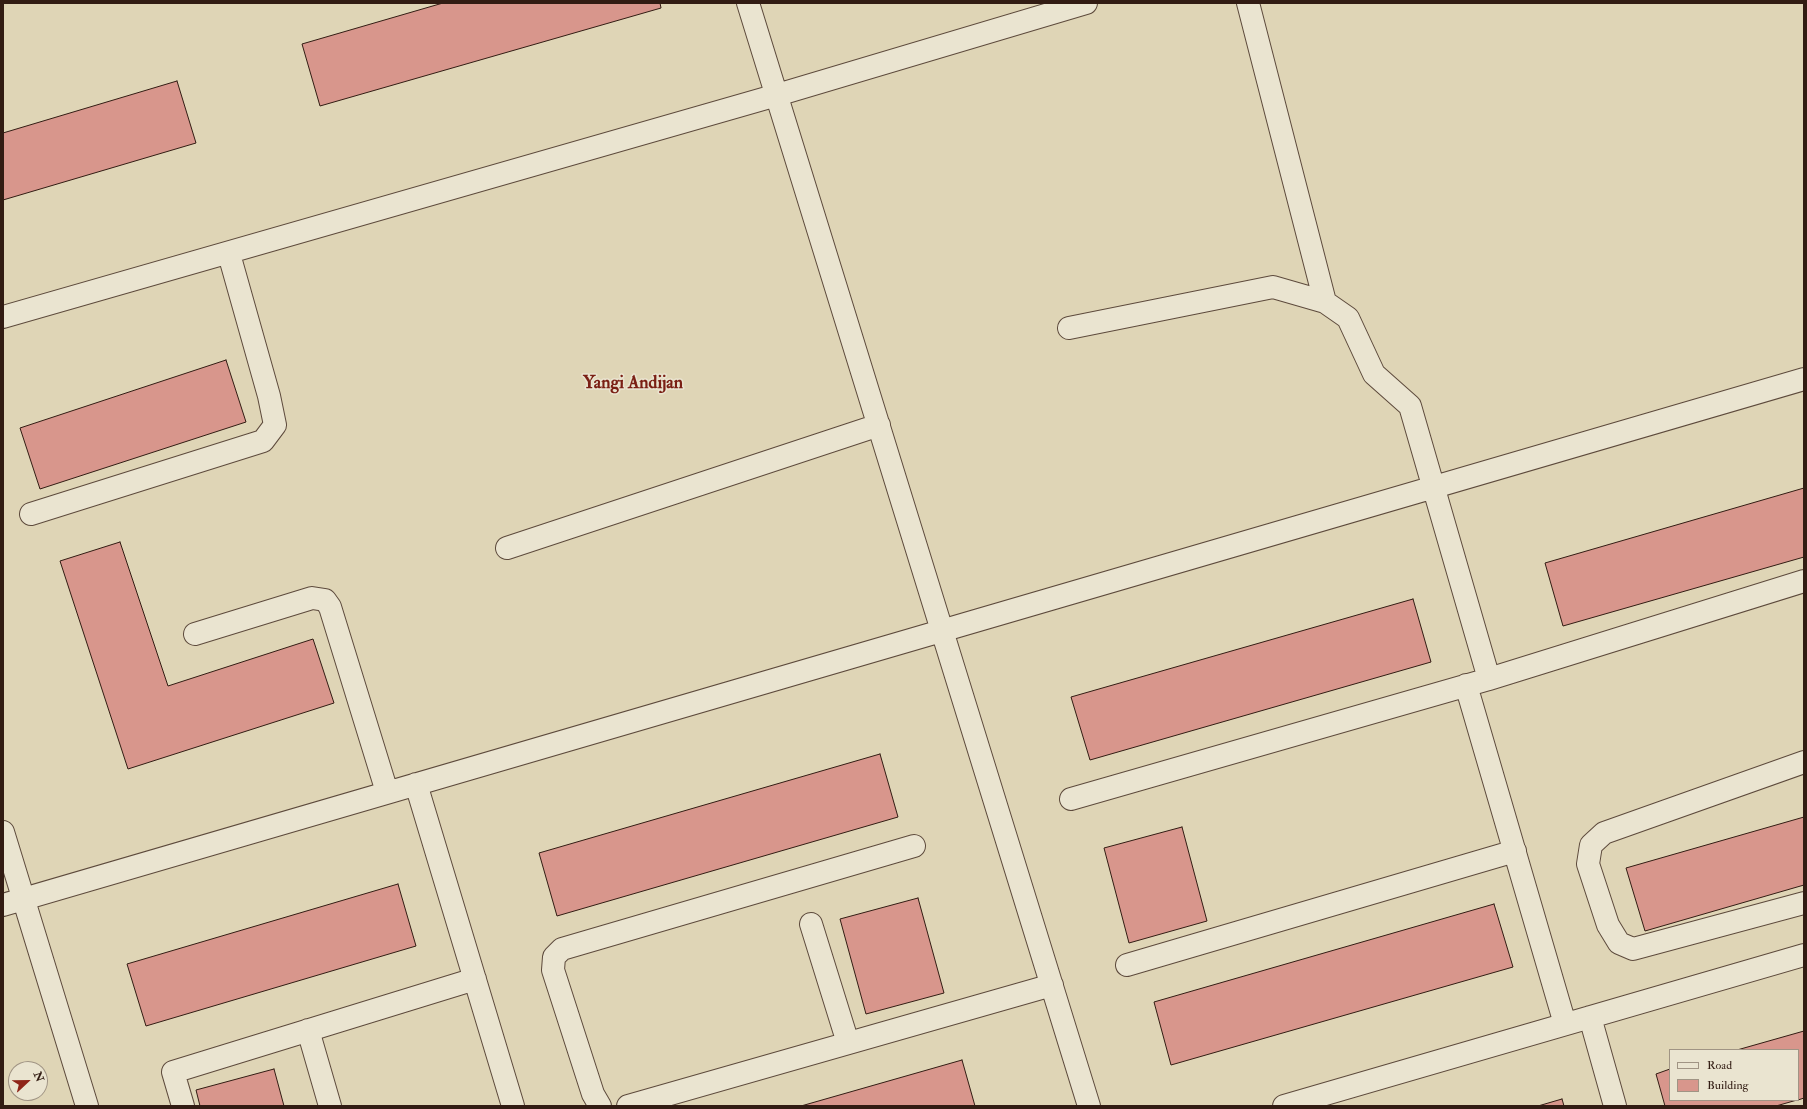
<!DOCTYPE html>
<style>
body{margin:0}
#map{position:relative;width:1807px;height:1109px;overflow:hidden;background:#dfd5b6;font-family:"IM FELL Double Pica",serif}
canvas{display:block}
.frame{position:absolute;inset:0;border:4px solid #321c13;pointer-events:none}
.legend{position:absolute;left:1669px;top:1049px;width:130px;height:52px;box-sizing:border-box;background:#eae4d0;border:1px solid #a09484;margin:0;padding:5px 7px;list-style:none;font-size:12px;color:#321c13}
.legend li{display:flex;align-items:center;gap:8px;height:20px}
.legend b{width:20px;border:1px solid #a09484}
.north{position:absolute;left:8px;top:1061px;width:40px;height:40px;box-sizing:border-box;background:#eae4d0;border:1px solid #a09484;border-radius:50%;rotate:68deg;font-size:11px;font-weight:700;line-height:16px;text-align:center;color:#321c13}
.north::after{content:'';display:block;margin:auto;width:14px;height:18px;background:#8f2418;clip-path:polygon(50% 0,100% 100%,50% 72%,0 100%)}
</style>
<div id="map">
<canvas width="1807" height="1109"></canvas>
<div class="frame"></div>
<ul class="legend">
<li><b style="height:5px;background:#eae4d0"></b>Road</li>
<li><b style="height:11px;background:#d8968c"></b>Building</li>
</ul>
<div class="north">N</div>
</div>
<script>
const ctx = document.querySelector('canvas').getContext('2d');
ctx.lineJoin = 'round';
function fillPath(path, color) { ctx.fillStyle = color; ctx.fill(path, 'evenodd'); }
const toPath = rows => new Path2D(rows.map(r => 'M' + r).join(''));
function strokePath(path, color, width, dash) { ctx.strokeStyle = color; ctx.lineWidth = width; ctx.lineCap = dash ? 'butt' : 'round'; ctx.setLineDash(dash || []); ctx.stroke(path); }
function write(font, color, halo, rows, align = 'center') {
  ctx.font = font + ' "IM FELL Double Pica",serif'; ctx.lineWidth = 3; ctx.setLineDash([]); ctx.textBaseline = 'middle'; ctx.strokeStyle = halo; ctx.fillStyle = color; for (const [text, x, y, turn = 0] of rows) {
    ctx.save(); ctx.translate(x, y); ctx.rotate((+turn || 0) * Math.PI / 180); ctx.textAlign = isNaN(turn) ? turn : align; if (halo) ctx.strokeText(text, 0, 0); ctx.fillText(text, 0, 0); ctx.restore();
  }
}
const building = toPath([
 [443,3,660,3,661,8,320,106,302,44,443,3],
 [177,81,196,143,3,200,3,133,177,81],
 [226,360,246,422,40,489,20,428,226,360],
 [1804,488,1804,557,1563,626,1545,563,1804,488],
 [120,542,168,686,313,639,334,703,128,769,60,561,120,542],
 [1413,599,1431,662,1090,760,1071,697,1413,599],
 [880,754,898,817,557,916,539,853,880,754],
 [1804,817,1804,885,1645,931,1626,868,1804,817],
 [1182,827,1207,921,1129,943,1104,848,1182,827],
 [398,884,416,946,146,1026,127,964,398,884],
 [918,898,944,993,866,1014,840,919,918,898],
 [1494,904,1513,967,1171,1065,1154,1002,1494,904],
 [1804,1031,1804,1098,1798,1100,1798,1050,1737,1050,1804,1031],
 [962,1060,975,1106,801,1106,962,1060],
 [274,1069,284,1106,200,1106,196,1090,274,1069],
 [1670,1069,1670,1100,1797,1100,1776,1106,1665,1106,1656,1074,1670,1069],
 [1562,1099,1564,1106,1538,1106,1562,1099]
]);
const minor = toPath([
 [748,3,1089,1106],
 [1248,3,1325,302],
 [3,317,777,95,1086,3],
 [1069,328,1273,287,1325,302,1348,318,1374,374,1410,406,1489,679,1071,799],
 [31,514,263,441,275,425,269,396,229,254],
 [507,548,879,425],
 [195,634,312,598,325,600,330,607,387,792],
 [1489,679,1804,581],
 [1466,685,1565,1024],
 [1804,762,1604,833,1591,845,1588,864,1608,925,1619,943,1633,949,1804,903],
 [416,784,513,1106],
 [3,832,87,1106],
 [3,905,1804,379],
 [811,924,848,1043],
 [1127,965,1515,851],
 [1590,1017,1615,1106],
 [308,1030,330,1106],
 [183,1106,173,1072,475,979],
 [600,1106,593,1094,553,970,554,957,562,949,914,846],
 [628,1106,1052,985],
 [1284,1106,1804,955]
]);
const districtNames = [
 ["Yangi Andijan",633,384]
];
fillPath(building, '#d8968c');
strokePath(building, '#321c13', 1);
strokePath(minor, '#5d4a3c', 24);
strokePath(minor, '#eae4d0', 22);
write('bold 18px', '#7a1f14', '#eae4d0', districtNames);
</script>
